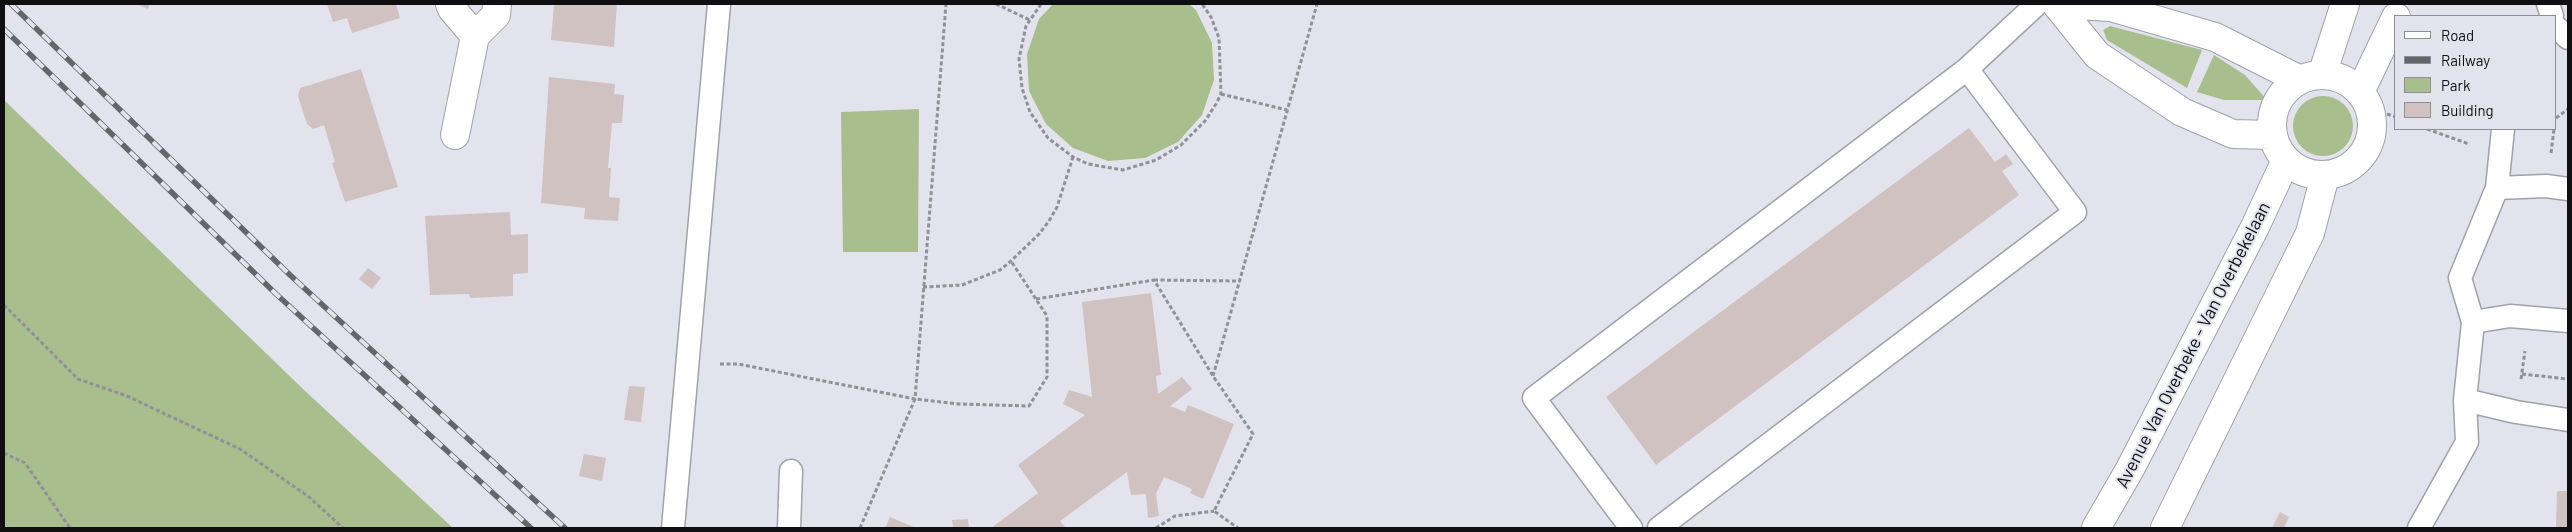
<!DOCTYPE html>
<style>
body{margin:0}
#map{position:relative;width:2572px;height:532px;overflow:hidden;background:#e3e3ee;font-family:Barlow,sans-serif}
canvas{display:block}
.frame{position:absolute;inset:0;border:5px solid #0f0f12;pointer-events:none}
.legend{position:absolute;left:2394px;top:15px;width:162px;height:115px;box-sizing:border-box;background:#e3e3ee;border:1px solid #8e8e96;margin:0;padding:6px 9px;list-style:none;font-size:15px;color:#0f0f12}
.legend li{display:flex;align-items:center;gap:10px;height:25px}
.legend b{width:25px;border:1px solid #8e8e96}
</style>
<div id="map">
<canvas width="2572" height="532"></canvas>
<div class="frame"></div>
<ul class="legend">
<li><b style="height:6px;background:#fff"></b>Road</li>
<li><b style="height:6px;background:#65656b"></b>Railway</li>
<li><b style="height:14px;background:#a8be8d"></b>Park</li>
<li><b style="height:14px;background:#cfc2c1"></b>Building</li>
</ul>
</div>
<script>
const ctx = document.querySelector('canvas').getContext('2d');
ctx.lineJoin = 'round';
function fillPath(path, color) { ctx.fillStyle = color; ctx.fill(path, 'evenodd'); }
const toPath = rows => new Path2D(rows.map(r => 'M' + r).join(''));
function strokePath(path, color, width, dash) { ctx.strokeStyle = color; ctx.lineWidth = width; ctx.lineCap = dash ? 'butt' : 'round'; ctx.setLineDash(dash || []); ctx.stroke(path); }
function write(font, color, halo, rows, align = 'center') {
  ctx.font = font + ' Barlow,sans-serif'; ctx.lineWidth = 4; ctx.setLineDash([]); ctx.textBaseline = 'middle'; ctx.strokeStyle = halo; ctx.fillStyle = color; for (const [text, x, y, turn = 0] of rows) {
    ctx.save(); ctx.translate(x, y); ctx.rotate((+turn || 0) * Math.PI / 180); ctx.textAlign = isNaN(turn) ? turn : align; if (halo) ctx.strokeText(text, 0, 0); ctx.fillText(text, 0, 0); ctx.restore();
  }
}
const green = toPath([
 [1053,4,1189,4,1196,10,1212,43,1214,80,1202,115,1178,142,1145,158,1108,161,1073,148,1046,124,1029,91,1027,54,1039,19],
 [2110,26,2202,50,2187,88,2107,40,2103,30],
 [2214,55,2245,75,2267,100,2224,100,2197,92],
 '2293 126a30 30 0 1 1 60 0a30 30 0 1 1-60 0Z',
 [4,100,303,389,453,528,4,528],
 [919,109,918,252,843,252,841,112]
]);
const building = toPath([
 [136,4,150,4,148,9],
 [327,4,396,4,400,18,352,33,347,18,333,22],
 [554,4,617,4,614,47,551,40],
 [361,69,398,187,345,202,332,163,335,162,324,125,313,129,307,124,298,96,300,88],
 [549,77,615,84,614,94,624,95,622,123,612,123,608,168,611,168,609,197,620,198,618,221,584,219,585,208,541,203],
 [1969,128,1995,162,2006,154,2013,164,2002,171,2019,195,1656,465,1606,397],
 [510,212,511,235,528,234,528,273,513,274,513,296,470,298,469,294,430,295,425,216],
 [368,268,381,278,372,289,359,279],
 [1151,293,1161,375,1156,376,1158,394,1182,377,1192,389,1170,406,1185,412,1188,405,1234,424,1203,499,1190,493,1192,489,1164,477,1156,494,1159,516,1148,518,1146,494,1131,495,1127,472,1060,521,1066,528,991,528,1038,493,1018,465,1085,415,1063,404,1069,390,1092,397,1082,302],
 [629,386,645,387,641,422,624,420],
 [584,454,606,458,602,481,579,476],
 [2557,491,2568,491,2568,528,2556,528],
 [2280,512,2289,517,2284,528,2272,528],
 [890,517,916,528,885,528],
 [968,519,969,528,953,528,952,520]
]);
const path = toPath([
 [996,4,1030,20],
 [1041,4,1026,26,1019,59,1022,88,1030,112,1048,138,1073,157,1088,164,1123,170,1156,160,1181,145,1205,121,1216,104,1221,94,1219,38,1211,17,1202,4],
 [1221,94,1287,110],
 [2387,114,2396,117],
 [2556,118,2568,109],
 [2427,129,2469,144],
 [2551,153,2554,129],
 [1154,280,1240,281],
 [923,287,962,285,1000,270,1011,261,1039,234,1049,221,1057,207,1073,157],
 [1036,299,1154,280,1213,376,1253,434,1214,511,1238,528],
 [4,305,78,379,127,396,240,449,309,497,343,528],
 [720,364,738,364,915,399,946,4],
 [2522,374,2568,379],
 [1213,376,1317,4],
 [2521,379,2525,351],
 [4,453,25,463,70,528],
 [860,528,915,399,959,404,1029,406,1047,377,1047,316,1011,261],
 [1156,528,1175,516,1214,511]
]);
const lane = toPath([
 [2548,4,2552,16],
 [2556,27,2568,38],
 [2497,188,2546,186,2568,189],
 [2473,322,2460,278,2497,188,2503,129],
 [2465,400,2516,412,2568,420],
 [673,528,719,4],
 [789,528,791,471],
 [1631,528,1534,398,1967,69,2037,4],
 [1659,528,2075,212,1967,69],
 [2419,528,2467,442,2465,400,2473,322,2510,316,2568,321]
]);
const street = toPath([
 [450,4,452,9,475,36],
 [2056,4,2097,55,2182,112,2233,134,2272,135],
 [2057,4,2111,7,2215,37,2300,80],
 [2322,75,2345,4],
 '2272 125a50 50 0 1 1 100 0a50 50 0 1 1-100 0Z',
 [2360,92,2396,17],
 [455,135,475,36,496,15,497,4],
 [2096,528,2130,469,2255,227,2286,160],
 [2165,528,2310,233,2325,176]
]);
const rail = toPath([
 [11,4,290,275,565,528],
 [4,29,275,293,531,528]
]);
const streetNames = [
 ["Avenue Van Overbeke - Van Overbekelaan",2193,345,-63]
];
fillPath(green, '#a8be8d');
fillPath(building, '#cfc2c1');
strokePath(lane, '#a1a1ac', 25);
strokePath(street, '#a1a1ac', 30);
strokePath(path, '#909098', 3, [4, 2.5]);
strokePath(lane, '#fff', 22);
strokePath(street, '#fff', 28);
strokePath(rail, '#65656b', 5.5);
strokePath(rail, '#e3e3ee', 4, [11]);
write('18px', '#0f0f12', '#e3e3ee', streetNames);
</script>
